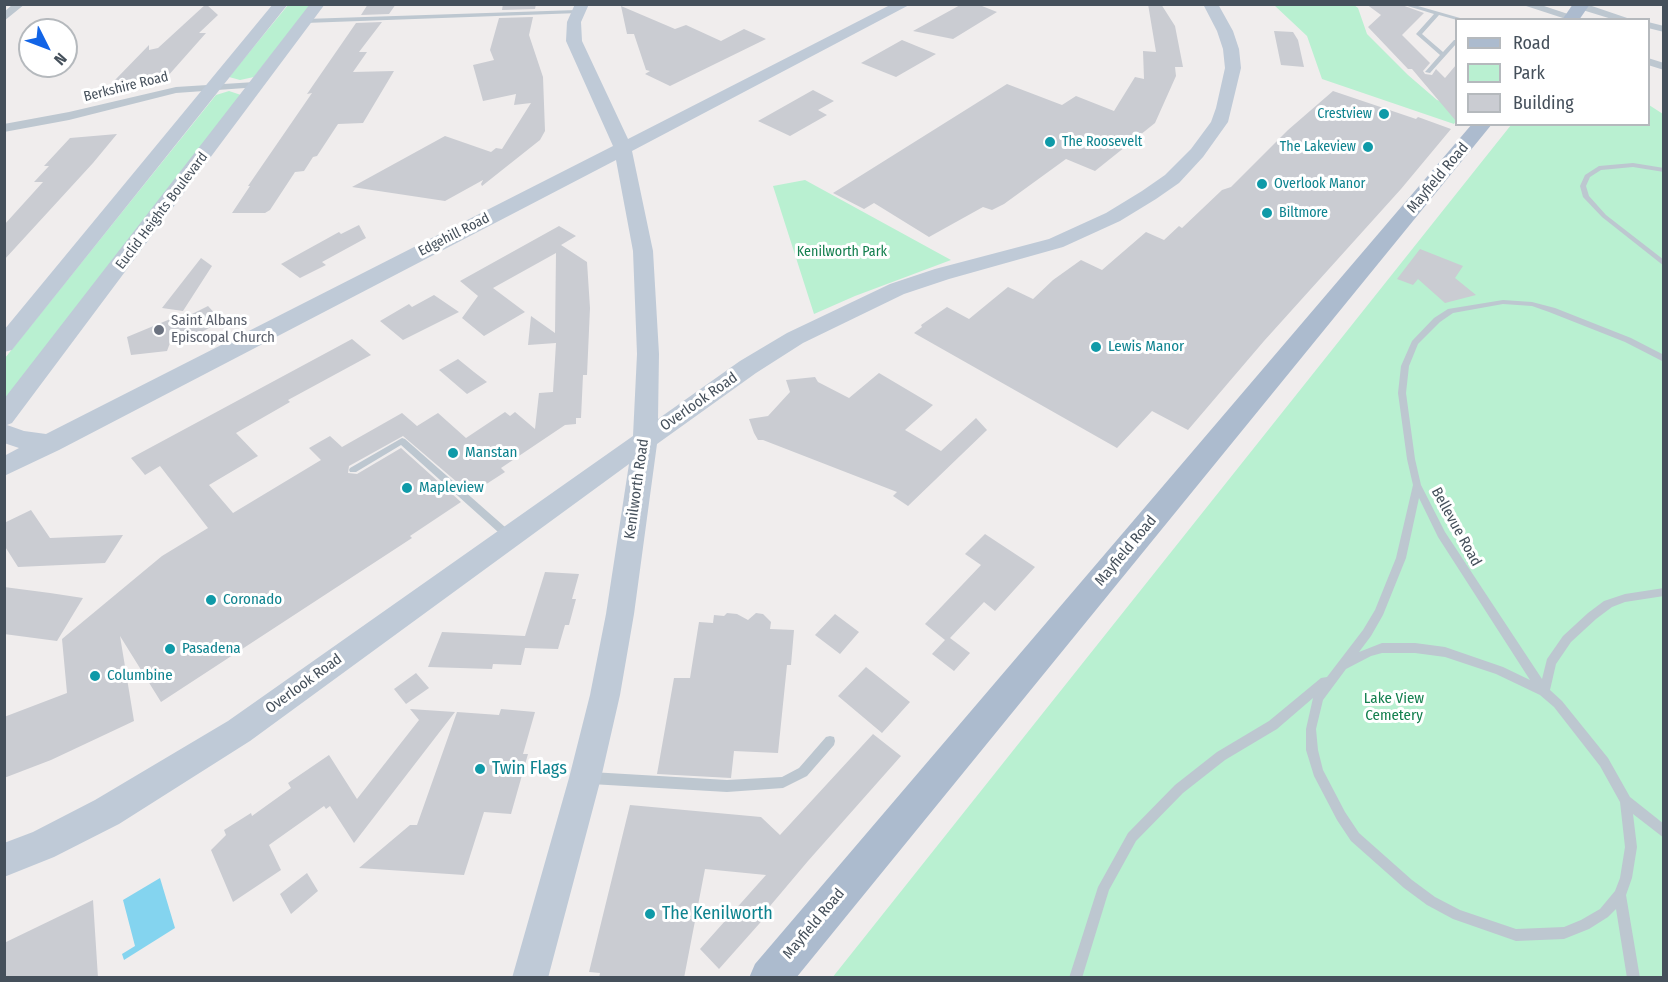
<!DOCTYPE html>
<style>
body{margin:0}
#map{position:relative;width:1668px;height:982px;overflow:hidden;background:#f0eded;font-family:"Fira Sans Condensed",sans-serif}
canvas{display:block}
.frame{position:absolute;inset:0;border:6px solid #45505b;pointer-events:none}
.legend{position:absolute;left:1455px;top:18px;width:195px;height:108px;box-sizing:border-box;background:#fff;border:2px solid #b5b9bd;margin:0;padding:8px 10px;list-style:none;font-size:18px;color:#45505b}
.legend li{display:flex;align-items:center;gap:12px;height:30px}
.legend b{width:30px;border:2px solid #b5b9bd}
.north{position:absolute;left:18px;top:18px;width:60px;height:60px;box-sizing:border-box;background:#fff;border:2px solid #b5b9bd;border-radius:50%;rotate:132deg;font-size:16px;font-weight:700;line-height:24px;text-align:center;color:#45505b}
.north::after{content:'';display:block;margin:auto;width:21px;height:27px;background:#1264e6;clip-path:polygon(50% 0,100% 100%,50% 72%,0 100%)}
</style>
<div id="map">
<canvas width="1668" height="982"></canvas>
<div class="frame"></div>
<ul class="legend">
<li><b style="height:8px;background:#acbbce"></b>Road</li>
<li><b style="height:16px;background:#b9f0d1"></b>Park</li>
<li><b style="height:16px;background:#caccd2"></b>Building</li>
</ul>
<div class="north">N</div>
</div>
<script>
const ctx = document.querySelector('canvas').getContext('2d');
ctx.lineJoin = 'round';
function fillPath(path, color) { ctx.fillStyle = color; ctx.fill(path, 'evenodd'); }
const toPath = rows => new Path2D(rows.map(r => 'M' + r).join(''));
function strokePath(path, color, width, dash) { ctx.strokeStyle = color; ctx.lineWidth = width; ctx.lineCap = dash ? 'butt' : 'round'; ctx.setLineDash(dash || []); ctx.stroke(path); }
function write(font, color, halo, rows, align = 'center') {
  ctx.font = font + ' "Fira Sans Condensed",sans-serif'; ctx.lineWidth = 6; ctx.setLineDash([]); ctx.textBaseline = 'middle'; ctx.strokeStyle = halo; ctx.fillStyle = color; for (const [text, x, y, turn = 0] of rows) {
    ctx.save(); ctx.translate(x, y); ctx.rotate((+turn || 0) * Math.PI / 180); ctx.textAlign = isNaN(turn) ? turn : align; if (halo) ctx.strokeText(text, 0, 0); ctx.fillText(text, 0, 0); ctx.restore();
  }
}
const green = toPath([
 [288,5,311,5,254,77,240,80,229,77],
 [1274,5,1354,5,1358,8,1367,34,1408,75,1437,100,1456,106,1456,121,1454,124,1322,79,1307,36],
 [229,91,241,95,5,402,5,358,216,95],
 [1649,105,1663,114,1663,977,832,978,1511,125,1648,124],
 [805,180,951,260,855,296,814,314,773,186]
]);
const water = toPath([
 [160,878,175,928,124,960,122,954,135,946,123,900]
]);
const building = toPath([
 [206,4,218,15,199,33,206,33,167,77,163,80,115,80,149,45,149,50,158,48],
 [368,4,396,4,389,14,361,15],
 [503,4,536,4,535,9,502,10],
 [962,4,977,4,997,12,953,39,913,31],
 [1148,4,1161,4,1175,26,1183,67,1175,67,1176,76,1155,123,1095,171,1066,159,1004,204,992,210,983,207,929,237,874,203,864,209,833,193,1007,84,1062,105,1076,96,1114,111,1135,77,1144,79,1143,51,1156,52],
 [1366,4,1399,4,1424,13,1402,35,1430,63,1423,71,1425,74,1432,75,1436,69,1445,78,1456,65,1456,121,1412,69,1408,69,1368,27,1381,15],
 [621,6,675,29,686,25,721,41,744,29,766,39,670,86,645,74,650,71,646,70,634,34,627,34],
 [533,17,529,35,543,77,545,131,540,140,482,186,481,184,483,180,445,201,352,187,445,136,491,152,496,148,502,149,531,103,514,105,516,94,483,101,473,65,494,60,490,50,499,18],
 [382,22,359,52,367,52,353,72,394,71,363,123,338,124,317,156,313,157,304,171,295,172,270,210,265,213,232,213,250,186,248,186,312,93,307,94,356,23],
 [1274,31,1293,32,1298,40,1304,67,1281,65],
 [902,40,936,54,896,77,861,63],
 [813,90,834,101,818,110,827,115,790,136,758,121],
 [1333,91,1416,119,1418,117,1451,129,1401,189,1264,341,1188,430,1152,411,1117,448,914,333,922,327,921,325,947,307,969,319,1008,287,1033,299,1053,280,1081,260,1102,270,1146,232,1164,240,1179,226,1182,228,1222,190,1231,187,1288,130],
 [117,134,93,163,4,260,4,225,43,182,34,182,49,166,44,166,70,138],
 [359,225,366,238,322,262,326,265,300,278,281,264,339,232,341,234],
 [559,226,576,236,561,245,587,262,590,308,587,375,583,375,581,418,576,418,576,424,565,425,501,468,505,472,471,494,403,436,349,466,348,473,357,474,401,448,461,502,410,536,412,538,161,702,120,636,134,721,51,760,4,778,4,717,67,693,62,639,162,556,208,528,160,466,145,475,131,458,352,339,371,355,288,400,290,402,236,433,258,456,209,485,233,513,321,460,309,448,330,436,342,447,402,413,417,426,438,413,466,438,505,412,510,416,515,412,535,429,539,393,553,392,556,343,528,345,531,316,555,333,556,253,493,288,525,312,484,336,462,318,478,296,460,281],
 [1420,249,1463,266,1455,278,1476,295,1445,303,1418,279,1413,285,1397,279],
 [201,258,212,266,183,311,162,308],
 [434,295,459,312,403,340,380,321,409,304,412,307],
 [208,306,221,320,211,327,192,337,186,332,170,343,167,351,131,355,127,337,180,315,176,322],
 [458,359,474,372,487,382,467,394,439,370],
 [879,373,933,405,905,430,941,451,976,418,987,430,908,506,893,496,897,492,763,440,758,440,754,433,749,419,768,416,790,392,786,380,815,377,818,382,849,398],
 [31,510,50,538,123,535,105,563,18,567,4,545,4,523],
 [985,534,1035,567,995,611,984,602,950,638,970,653,954,671,932,654,945,640,925,624,981,565,965,554],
 [545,572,579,574,572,599,576,599,569,625,565,625,558,649,525,648,521,665,493,664,492,669,428,667,442,632,525,636],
 [4,587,50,593,83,598,57,641,4,634],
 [727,613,737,614,748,620,756,613,763,614,771,622,770,629,794,630,791,665,787,665,778,753,734,751,731,778,657,774,674,678,690,678,699,622,713,623,714,615,724,616],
 [835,614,859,632,840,654,815,635],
 [866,667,910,702,882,733,838,696],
 [416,673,429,688,406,704,394,689],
 [410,709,455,712,354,843,330,806,326,809,324,806,269,845,281,870,233,902,211,850,226,835,224,830,251,813,252,816,291,788,288,783,329,755,357,799,419,720],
 [501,709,535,712,523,754,528,754,511,814,484,812,464,875,359,868,410,825,417,825,457,712,499,715],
 [873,734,901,756,808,861,765,912,767,915,719,969,700,949,766,875,705,869,684,978,599,978,600,973,589,972,630,805,761,817,780,835],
 [307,873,318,891,291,914,280,894],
 [93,900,98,978,4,978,4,943]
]);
const lane = toPath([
 [1401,4,1411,4,1467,20,1457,20,1439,15,1422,34,1443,52,1454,40,1456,40,1456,44,1430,73,1425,72,1440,55,1416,34,1434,14,1401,4],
 [577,10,579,11,579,13,305,23,302,21,305,19,577,10],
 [1633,163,1664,168,1664,172,1633,167,1601,170,1590,177,1586,186,1589,196,1606,215,1664,260,1664,266,1602,217,1583,197,1580,186,1585,175,1599,166,1633,163],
 [1503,300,1532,302,1555,308,1631,338,1664,355,1664,362,1625,342,1549,312,1532,306,1503,304,1453,313,1440,322,1418,344,1409,366,1406,393,1415,459,1421,485,1445,532,1542,679,1547,659,1563,636,1588,613,1604,601,1625,594,1664,588,1664,596,1625,602,1612,607,1596,619,1571,642,1556,664,1550,690,1562,701,1608,758,1630,797,1664,824,1664,838,1633,814,1637,847,1632,878,1626,895,1640,978,1627,978,1616,909,1608,917,1589,929,1564,939,1516,941,1453,919,1427,905,1404,888,1351,841,1337,820,1314,776,1306,750,1306,729,1313,698,1277,729,1225,760,1183,793,1136,841,1109,890,1082,978,1069,978,1098,887,1128,833,1175,785,1217,752,1269,721,1321,678,1327,677,1363,630,1375,610,1396,558,1413,485,1407,459,1398,393,1401,366,1412,341,1434,318,1448,309,1503,300],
 [1419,498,1438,537,1530,680,1503,667,1445,647,1415,643,1382,643,1359,652,1371,636,1383,615,1406,558,1419,498],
 [1382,653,1415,653,1445,657,1496,674,1540,695,1554,707,1600,766,1620,802,1625,847,1620,878,1615,891,1600,909,1581,920,1564,927,1516,929,1460,910,1435,897,1412,880,1359,833,1345,812,1323,770,1318,750,1316,729,1323,700,1346,669,1371,656,1382,653],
 [402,438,405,439,513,534,515,537,513,540,507,540,401,445,356,472,350,472,349,470,350,468,402,438],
 [830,736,834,737,835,741,834,745,807,776,783,788,727,792,591,784,587,782,585,778,587,774,591,772,727,780,782,777,799,768,826,737,830,736]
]);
const street = toPath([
 [13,4,25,4,4,21,4,12,13,4],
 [1520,4,1538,4,1577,17,1569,20,1520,4],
 [1576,4,1586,4,1633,20,1615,20,1576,8,1576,4],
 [1648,22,1664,26,1664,32,1648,28,1648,22],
 [1648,58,1664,63,1664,70,1648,65,1648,58],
 [255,82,259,83,259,87,176,93,69,120,4,132,4,124,69,112,176,87,255,82]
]);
const secondary = toPath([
 [273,4,288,4,12,350,4,352,4,330,273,4],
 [310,4,325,4,12,423,7,425,24,431,46,434,613,146,566,41,567,22,575,4,589,4,581,22,582,41,628,139,892,4,911,4,632,151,653,251,659,354,658,419,740,361,787,333,890,284,935,269,1049,239,1106,213,1142,191,1165,175,1191,149,1211,122,1216,108,1225,68,1223,49,1217,31,1203,4,1218,4,1233,31,1239,49,1241,68,1228,122,1203,157,1179,183,1156,199,1120,221,1063,247,949,279,904,294,803,343,756,373,657,444,634,614,620,695,601,778,548,978,512,978,569,778,590,695,606,614,629,464,250,741,119,824,54,857,4,877,4,843,33,832,95,800,228,721,633,436,637,354,633,251,616,160,59,450,4,476,4,456,19,448,4,443,4,399,310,4]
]);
const primary = toPath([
 [1573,4,1590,4,1579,20,1562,20,1573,4],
 [1472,124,1492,124,796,978,749,978,755,964,1472,124]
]);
const markers = [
 [1384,114,6,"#0f9aa8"],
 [1050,142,6,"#0f9aa8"],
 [1368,147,6,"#0f9aa8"],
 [1262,184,6,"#0f9aa8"],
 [1267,213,6,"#0f9aa8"],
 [159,330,6,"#6b7280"],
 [1096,347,6,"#0f9aa8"],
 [453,453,6,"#0f9aa8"],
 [407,488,6,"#0f9aa8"],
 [211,600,6,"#0f9aa8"],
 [170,649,6,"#0f9aa8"],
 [95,676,6,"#0f9aa8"],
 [480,769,6,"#0f9aa8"],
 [650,914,6,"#0f9aa8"]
];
const farStreetnames = [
 ["Berkshire Road",126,87,-14],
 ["Euclid Heights Boulevard",162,211,-53],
 ["Edgehill Road",454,235,-27]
];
const farCulturenames = [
 ["Crestview",1372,114,"right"],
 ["The Roosevelt",1062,142],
 ["The Lakeview",1356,147,"right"],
 ["Overlook Manor",1274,184],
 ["Biltmore",1279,213]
];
const farParknames = [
 ["Kenilworth Park",842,252]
];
const streetNames = [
 ["Mayfield Road",1438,178,-50],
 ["Overlook Road",699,402,-35],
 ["Kenilworth Road",637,489,-82],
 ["Bellevue Road",1456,527,61],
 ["Mayfield Road",1126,551,-50],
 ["Overlook Road",304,684,-36],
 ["Mayfield Road",814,924,-50]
];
const worshipNames = [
 ["Saint Albans",171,321],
 ["Episcopal Church",171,338]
];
const cultureNames = [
 ["Lewis Manor",1108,347],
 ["Manstan",465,453],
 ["Mapleview",419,488],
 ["Coronado",223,600],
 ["Pasadena",182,649],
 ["Columbine",107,676]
];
const parkNames = [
 ["Lake View",1394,699],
 ["Cemetery",1394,716]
];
const nearCulturenames = [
 ["Twin Flags",492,769],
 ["The Kenilworth",662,914]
];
fillPath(green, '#b9f0d1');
fillPath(water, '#84d4ef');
fillPath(building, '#caccd2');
fillPath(lane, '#bdc7d0');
fillPath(street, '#bdc7d0');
fillPath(secondary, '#bfcad7');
fillPath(primary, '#acbbce');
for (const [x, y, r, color] of markers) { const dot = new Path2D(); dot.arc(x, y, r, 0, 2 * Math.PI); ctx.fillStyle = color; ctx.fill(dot); strokePath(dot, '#fff', 2); }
write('14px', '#45505b', '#fff', farStreetnames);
write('14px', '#0d838f', '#fff', farCulturenames, 'left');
write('14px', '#137f4e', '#fff', farParknames);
write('15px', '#45505b', '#fff', streetNames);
write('15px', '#5b616d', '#fff', worshipNames, 'left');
write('15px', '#0d838f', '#fff', cultureNames, 'left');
write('15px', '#137f4e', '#fff', parkNames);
write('18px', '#0d838f', '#fff', nearCulturenames, 'left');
</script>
